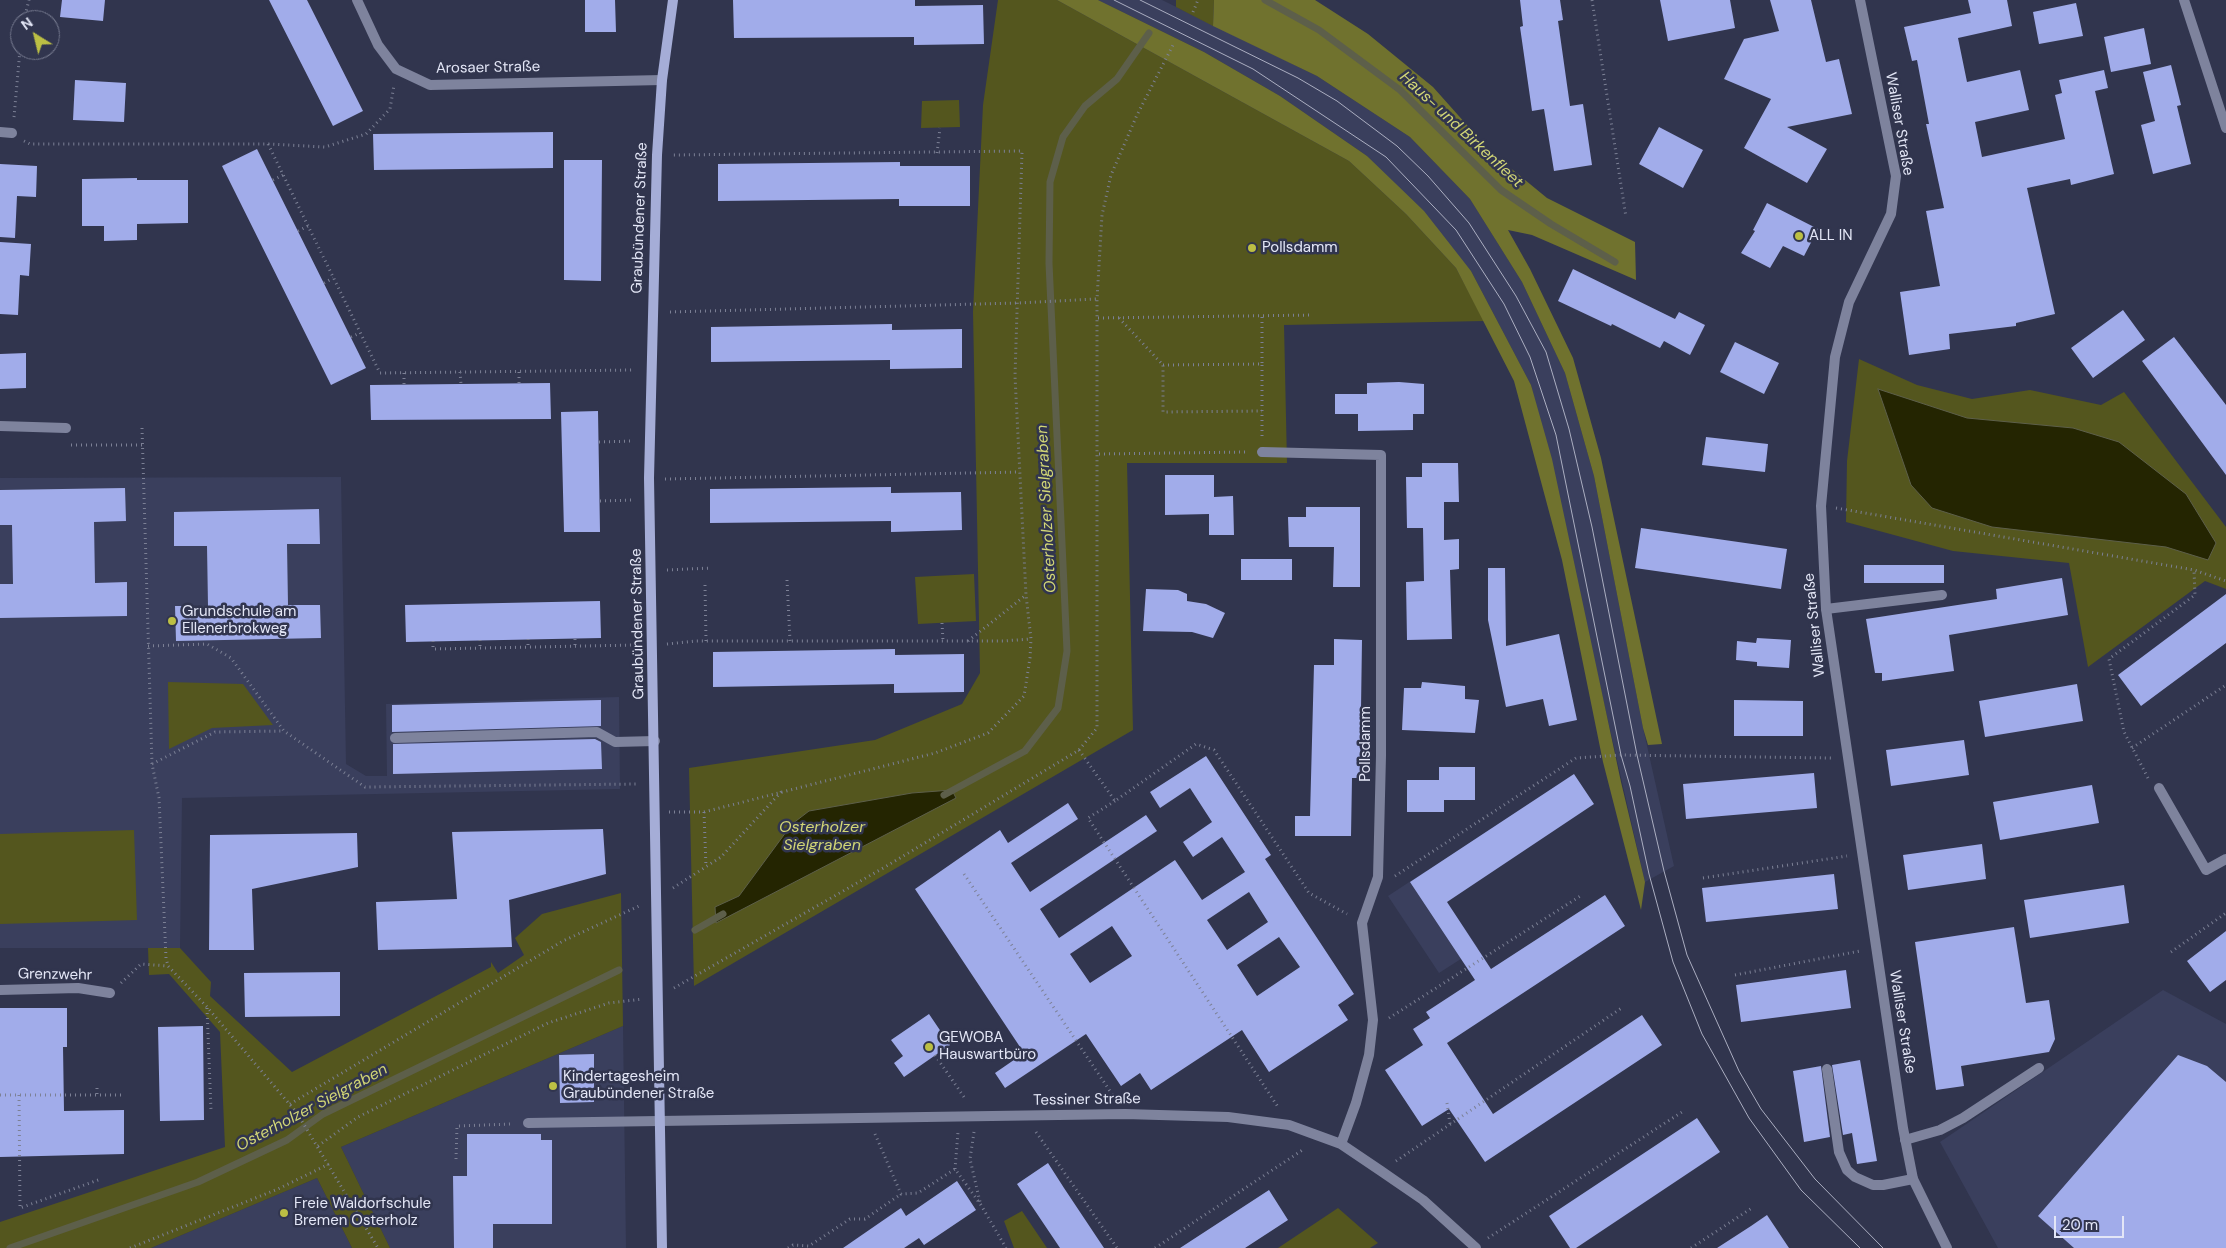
<!DOCTYPE html>
<meta charset="utf-8">
<style>
body{margin:0}
#map{position:relative;width:2226px;height:1248px;overflow:hidden;background:#31354e;font-family:"DM Sans",sans-serif}
canvas{display:block}
.north{position:absolute;left:10px;top:10px;width:50px;height:50px;box-sizing:border-box;background:#31354e;border:1px solid #787c91;border-radius:50%;rotate:324deg;font-size:14px;font-weight:700;line-height:20px;text-align:center;color:#e3e6f6}
.north::after{content:'';display:block;margin:auto;width:18px;height:22px;background:#bcbf44;clip-path:polygon(50% 0,100% 100%,50% 72%,0 100%)}
.scale{position:absolute;left:2054px;top:1216px;width:70px;height:22px;box-sizing:border-box;border:2px solid #e3e6f6;border-top:0;padding-left:6px;font-size:15px;line-height:18px;white-space:nowrap;color:#e3e6f6;-webkit-text-stroke:4px #31354e;paint-order:stroke}
</style>
<div id="map">
<canvas width="2226" height="1248"></canvas>
<div class="north">N</div>
<div class="scale">20 m</div>
</div>
<script>
const ctx = document.querySelector('canvas').getContext('2d');
ctx.lineJoin = 'round';
function fillPath(path, color) { ctx.fillStyle = color; ctx.fill(path, 'evenodd'); }
const toPath = rows => new Path2D(rows.map(r => 'M' + r).join(''));
function strokePath(path, color, width, dash) { ctx.strokeStyle = color; ctx.lineWidth = width; ctx.lineCap = dash ? 'butt' : 'round'; ctx.setLineDash(dash || []); ctx.stroke(path); }
function write(font, color, halo, rows, align = 'center') {
  ctx.font = font + ' "DM Sans",sans-serif'; ctx.lineWidth = 5; ctx.setLineDash([]); ctx.textBaseline = 'middle'; ctx.strokeStyle = halo; ctx.fillStyle = color; for (const [text, x, y, turn = 0] of rows) {
    ctx.save(); ctx.translate(x, y); ctx.rotate((+turn || 0) * Math.PI / 180); ctx.textAlign = isNaN(turn) ? turn : align; if (halo) ctx.strokeText(text, 0, 0); ctx.fillText(text, 0, 0); ctx.restore();
  }
}
const built = toPath([
 [1098,0,1162,0,1317,76,1410,137,1470,199,1522,282,1565,373,1594,476,1643,728,1674,866,1645,882,1531,385,1471,271,1367,156,1280,96,1204,52],
 [341,477,346,764,366,776,387,776,386,704,619,697,620,789,182,798,180,948,0,948,0,478],
 [1426,871,1478,948,1439,973,1388,896],
 [2163,990,2226,1024,2226,1248,1998,1248,1940,1142],
 [623,1026,626,1248,390,1248,341,1147],
 [317,1178,352,1248,151,1248]
]);
const green = toPath([
 [998,0,1057,0,1349,161,1406,214,1456,268,1484,321,1284,325,1287,463,1127,463,1133,730,694,986,689,768,875,740,962,704,980,673,973,312,983,105],
 [1176,0,1214,0,1213,26,1176,7],
 [959,100,960,127,921,128,922,101],
 [1859,359,1917,385,1972,399,2030,390,2101,405,2124,392,2226,527,2226,589,2205,581,2088,667,2069,563,1953,551,1846,522,1847,461],
 [974,574,976,621,918,624,915,577],
 [168,682,243,684,273,725,212,728,169,749],
 [134,830,137,920,0,924,0,834],
 [621,893,623,1026,341,1147,390,1248,352,1248,317,1178,151,1248,0,1248,0,1222,225,1147,220,1032,169,974,149,975,148,948,180,948,211,982,210,996,292,1072,491,967,491,962,498,973,524,955,515,938,542,914],
 [1338,1208,1378,1243,1370,1248,1278,1248],
 [1022,1211,1047,1248,1014,1248,1004,1221]
]);
const forest = toPath([
 [1057,0,1098,0,1204,52,1280,96,1367,156,1424,211,1471,271,1531,385,1552,459,1621,782,1645,882,1641,910,1603,762,1562,560,1514,381,1456,268,1406,214,1349,161],
 [1214,0,1315,0,1368,34,1433,87,1491,152,1547,198,1635,242,1636,280,1532,235,1508,230,1530,269,1573,358,1601,458,1662,744,1648,745,1643,728,1594,476,1565,373,1522,282,1470,199,1410,137,1317,76,1213,26]
]);
const water = toPath([
 [1878,389,1967,418,2073,428,2119,442,2186,494,2216,543,2208,560,2166,547,1992,527,1932,508,1911,485,1878,389],
 [952,790,956,798,716,923,715,907,739,896,792,824,809,811,912,793,952,790]
]);
const stream = toPath([
 [1265,0,1319,30,1400,90,1501,190,1551,224,1615,262],
 [944,795,1025,751,1058,708,1067,651,1049,263,1050,182,1063,137,1085,106,1117,79,1149,33],
 [695,930,723,914],
 [10,1248,198,1182,287,1140,323,1114,619,970]
]);
const building = toPath([
 [62,0,105,0,103,21,60,17],
 [269,0,307,0,363,111,333,126],
 [585,0,615,0,616,32,585,32],
 [733,0,915,0,915,6,983,5,984,44,914,45,914,37,734,38],
 [1520,0,1560,0,1563,20,1558,21,1570,106,1583,104,1592,165,1554,171,1544,109,1532,111,1520,27,1523,26],
 [1660,0,1730,0,1735,28,1668,41],
 [1770,0,1811,0,1826,62,1839,59,1852,114,1787,127,1827,149,1807,183,1744,148,1771,99,1724,79,1744,39,1779,31],
 [1968,0,2007,0,2012,26,1958,38,1967,82,2020,70,2029,110,1975,122,1982,157,2065,139,2055,95,2062,93,2059,80,2104,70,2108,88,2095,91,2114,174,2071,185,2070,179,2027,188,2055,314,2016,323,2016,326,1949,334,1950,349,1909,355,1900,292,1940,286,1926,211,1944,208,1926,124,1929,124,1917,60,1912,61,1904,27,1971,13],
 [2076,3,2083,36,2039,44,2033,12],
 [2144,28,2151,64,2111,72,2104,37],
 [2171,65,2181,105,2177,106,2191,164,2153,174,2141,125,2155,121,2143,72],
 [75,80,126,83,124,122,73,120],
 [1659,127,1703,150,1683,188,1639,164],
 [553,132,553,168,374,170,373,134],
 [257,149,366,368,331,385,222,166],
 [564,160,602,160,601,281,564,280],
 [900,162,900,166,970,166,970,206,899,206,899,199,718,201,718,164],
 [0,164,37,166,36,197,17,196,15,238,0,237],
 [137,178,137,180,188,180,188,223,137,224,137,240,104,241,104,226,82,226,82,179],
 [1767,203,1818,229,1804,256,1783,246,1770,268,1741,253,1755,231,1753,230],
 [0,242,31,244,29,276,20,275,18,315,0,314],
 [1573,269,1675,319,1679,312,1705,325,1690,355,1664,341,1660,348,1612,324,1611,326,1558,301],
 [2123,310,2145,340,2093,378,2071,348],
 [892,324,892,330,962,329,962,368,890,369,890,360,711,362,711,327],
 [2174,337,2226,405,2226,475,2142,361],
 [1735,342,1779,363,1764,394,1720,372],
 [26,353,26,388,0,389,0,354],
 [1399,382,1424,384,1424,414,1413,414,1413,430,1358,431,1358,414,1335,414,1335,394,1367,394,1367,383],
 [550,383,551,419,371,420,370,385],
 [598,411,600,532,564,532,561,412],
 [1706,437,1768,444,1765,472,1702,465],
 [1422,463,1458,463,1459,502,1444,502,1444,540,1459,539,1459,569,1450,570,1452,639,1407,640,1406,582,1424,581,1423,528,1407,528,1406,477,1422,477],
 [1165,475,1214,475,1214,497,1233,496,1234,535,1209,535,1209,514,1165,515],
 [891,487,891,493,961,492,962,530,891,532,891,521,710,523,710,489],
 [125,488,126,521,94,522,95,583,127,582,127,616,0,618,0,584,13,584,12,525,0,525,0,490],
 [1306,507,1360,507,1360,587,1333,587,1334,547,1289,547,1288,517,1306,517],
 [319,509,320,544,287,544,288,605,320,605,321,638,176,641,175,606,208,606,207,546,174,546,174,512],
 [1641,528,1787,549,1781,589,1635,568],
 [1241,559,1292,559,1292,580,1241,580],
 [1864,565,1944,565,1944,583,1864,583],
 [1488,568,1505,568,1506,646,1559,634,1577,720,1549,726,1543,699,1506,707,1488,620],
 [2062,578,2068,615,1949,635,1954,671,1882,681,1882,673,1875,673,1866,619,1997,599,1996,589],
 [1146,589,1178,590,1187,594,1187,601,1206,604,1225,613,1213,638,1192,632,1143,631],
 [2226,594,2226,643,2141,706,2118,675],
 [600,601,601,638,406,642,405,605],
 [1757,638,1791,640,1789,668,1757,666,1757,662,1736,660,1737,641,1756,643],
 [1334,639,1362,640,1360,778,1352,778,1351,836,1295,836,1295,816,1310,816,1314,665,1334,665],
 [895,649,895,655,964,654,964,692,894,693,894,684,713,687,713,652],
 [1422,682,1465,686,1465,699,1479,700,1475,733,1402,730,1404,688,1421,688],
 [2077,684,2083,721,1985,737,1979,701],
 [601,700,601,726,392,732,392,705],
 [1734,700,1803,701,1803,736,1734,736],
 [595,739,601,742,602,769,393,774,393,744],
 [1964,740,1969,775,1891,786,1886,750],
 [1206,756,1271,855,1265,859,1354,994,1338,1005,1348,1020,1269,1072,1242,1030,1151,1090,1140,1073,1121,1086,1086,1034,1005,1088,995,1073,1024,1053,915,889,1000,830,1008,843,1068,803,1078,819,1011,863,1030,892,1146,815,1157,831,1040,909,1059,938,1175,860,1202,900,1245,872,1222,837,1193,857,1183,842,1212,822,1190,788,1160,808,1150,792],
 [1249,892,1268,922,1227,950,1207,920],
 [1112,926,1132,956,1090,983,1070,954],
 [1279,937,1300,967,1257,996,1237,965],
 [1439,767,1475,767,1475,800,1444,800,1444,812,1407,812,1407,780,1439,780],
 [1814,773,1817,808,1686,819,1683,784],
 [1574,774,1594,804,1447,902,1491,969,1605,895,1625,926,1447,1043,1493,1114,1642,1015,1662,1045,1485,1162,1449,1109,1422,1126,1385,1070,1423,1045,1413,1029,1430,1018,1426,1012,1475,980,1410,882],
 [2092,785,2099,823,2000,840,1993,802],
 [603,829,606,874,509,900,512,947,378,950,376,902,457,899,452,832],
 [357,833,358,867,252,889,254,950,209,950,210,835],
 [1982,844,1986,879,1908,890,1903,855],
 [1834,874,1838,909,1706,922,1702,888],
 [2124,885,2129,923,2030,938,2024,900],
 [2014,927,2026,1003,2049,1000,2055,1039,2049,1052,1961,1066,1964,1086,1936,1090,1915,942],
 [2226,931,2226,980,2210,992,2187,961],
 [1846,970,1851,1008,1741,1022,1736,985],
 [340,972,340,1016,245,1017,244,973],
 [0,1008,67,1008,67,1047,63,1047,64,1111,124,1110,124,1154,0,1157],
 [929,1014,950,1045,904,1077,894,1063,903,1056,891,1040],
 [203,1026,204,1120,160,1121,158,1027],
 [594,1054,594,1102,560,1103,559,1055],
 [2178,1055,2207,1066,2226,1082,2226,1248,2074,1248,2038,1216],
 [1860,1060,1877,1161,1857,1164,1852,1133,1843,1135,1832,1065],
 [1821,1066,1830,1137,1804,1142,1793,1071],
 [1697,1118,1720,1152,1576,1248,1570,1248,1549,1216],
 [467,1134,541,1134,541,1140,552,1140,552,1224,493,1224,493,1248,454,1248,453,1176,467,1176],
 [1048,1163,1064,1188,1104,1248,1060,1248,1017,1184],
 [957,1181,976,1210,924,1245,919,1238,904,1248,843,1248,901,1208,906,1216],
 [1269,1190,1288,1220,1245,1248,1180,1248],
 [1767,1215,1789,1248,1717,1248,1751,1226]
]);
const path = toPath([
 [1592,0,1626,217],
 [1193,12,1198,0],
 [24,20,29,0],
 [14,117,20,50],
 [24,141,30,144,268,144,325,147,366,134,390,109,394,85],
 [268,144,380,373,635,370],
 [937,153,940,128],
 [273,180,283,175],
 [298,231,308,226],
 [324,283,333,278],
 [670,312,1018,303,1097,299],
 [1262,317,1262,364],
 [1098,318,1313,315],
 [1119,318,1163,365,1163,412,1262,411],
 [351,337,360,333],
 [1163,365,1262,364,1262,436],
 [460,372,461,384],
 [519,372,519,383],
 [404,384,404,373],
 [142,428,152,764,159,798,166,958,168,966],
 [599,442,633,441],
 [71,445,143,445],
 [1099,454,1247,452],
 [665,479,1020,472],
 [600,501,634,500],
 [1836,508,2194,570,2226,581],
 [667,570,711,568],
 [787,580,790,641],
 [705,585,706,641],
 [942,623,943,641],
 [528,639,528,647],
 [575,639,575,647],
 [480,640,480,648],
 [433,641,433,649,635,645],
 [968,641,1026,595],
 [667,644,696,641,1003,641,1031,639],
 [148,646,207,644,231,658,284,731,365,787,638,784],
 [2132,748,2226,685],
 [1079,750,1115,801,1196,744,1214,750,1309,893,1347,914],
 [152,764,215,732,284,731],
 [2148,778,2124,732,2109,659,2195,595,2194,570],
 [1115,801,1088,818,1278,1107],
 [669,812,704,812,935,753,988,733,1024,696,1030,658,1031,639,1026,595,1015,376,1022,151,673,155],
 [704,812,706,867],
 [964,874,1114,1097],
 [1395,876,1576,758,1621,755,1831,758],
 [1703,878,1847,856],
 [673,888,721,857,782,791],
 [2171,952,2226,913],
 [1735,975,1860,951],
 [121,983,141,964,168,966,207,1007,297,1113,378,1248],
 [674,988,885,867,1079,750,1097,728,1097,299,1102,215,1111,175,1137,115,1173,45],
 [207,1008,211,1110],
 [1389,1018,1582,895],
 [935,1055,966,1100],
 [97,1088,97,1095],
 [0,1095,121,1095],
 [19,1095,20,1208,101,1179],
 [1447,1103,1450,1124],
 [290,1104,563,941,639,906],
 [974,1132,970,1159,980,1202],
 [1036,1132,1117,1248],
 [875,1134,901,1194,918,1193,955,1169,981,1205,1006,1248],
 [318,1146,358,1117,548,1023,609,1003,643,999],
 [456,1159,457,1126,512,1124],
 [1396,1161,1623,1007],
 [955,1169,958,1132],
 [1488,1238,1682,1112],
 [130,1248,278,1189,329,1164],
 [788,1248,793,1245,809,1246,850,1219,865,1219,901,1194],
 [1155,1248,1304,1149],
 [1691,1248,1752,1208]
]);
const lane = toPath([
 [0,426,66,428],
 [1826,609,1942,595],
 [395,738,597,732,615,742,655,741],
 [2159,788,2206,870,2226,859],
 [1827,1069,1839,1152,1847,1170,1855,1177,1873,1185,1883,1185,1913,1179],
 [528,1123,659,1121],
 [1905,1140,1940,1130,1963,1118,2039,1068]
]);
const street = toPath([
 [357,0,378,45,396,69,430,85,662,80],
 [1860,0,1896,176,1891,214,1849,302,1835,357,1821,506,1826,609,1903,1128,1913,1179,1947,1248],
 [2184,0,2226,128],
 [0,132,12,133],
 [1262,452,1381,455,1381,756,1378,877,1362,923,1373,1020,1369,1055,1356,1103,1341,1144],
 [0,990,78,988,110,993],
 [659,1121,1125,1114,1228,1117,1289,1125,1341,1144,1381,1171,1423,1200,1476,1248]
]);
const secondary = toPath([
 [662,1248,649,478,657,155,662,80,673,0]
]);
const tram = toPath([
 [1114,0,1253,69,1386,157,1456,230,1504,304,1530,357,1556,435,1621,755,1630,786,1649,874,1673,962,1702,1034,1749,1118,1801,1190,1860,1248],
 [1140,0,1298,78,1337,101,1397,146,1428,176,1469,223,1516,296,1546,352,1569,429,1592,527,1637,755,1664,871,1687,955,1739,1071,1761,1109,1815,1179,1883,1248]
]);
const markers = [
 [1799,236,5,"#bcbf44"],
 [1252,248,5,"#bcbf44"],
 [172,621,5,"#bcbf44"],
 [929,1047,5,"#bcbf44"],
 [553,1086,5,"#bcbf44"],
 [284,1213,5,"#bcbf44"]
];
const streetNames = [
 ["Arosaer Straße",488,68,-1],
 ["Walliser Straße",1899,124,80],
 ["Graubündener Straße",640,218,-88],
 ["Graubündener Straße",638,624,-91],
 ["Walliser Straße",1815,625,-96],
 ["Pollsdamm",1366,744,-90],
 ["Grenzwehr",55,975,1],
 ["Walliser Straße",1902,1022,81],
 ["Tessiner Straße",1087,1100,-1]
];
const poiNames = [
 ["ALL IN",1809,236],
 ["Pollsdamm",1262,248],
 ["Grundschule am",182,612],
 ["Ellenerbrokweg",182,629],
 ["GEWOBA",939,1038],
 ["Hauswartbüro",939,1055],
 ["Kindertagesheim",563,1077],
 ["Graubündener Straße",563,1094],
 ["Freie Waldorfschule",294,1204],
 ["Bremen Osterholz",294,1221]
];
const waterNames = [
 ["Haus- und Birkenfleet",1461,130,43],
 ["Osterholzer Sielgraben",1047,509,-93],
 ["Osterholzer",822,828],
 ["Sielgraben",822,846],
 ["Osterholzer Sielgraben",312,1108,-28]
];
fillPath(built, '#3a3f5d');
fillPath(green, '#54561e');
fillPath(forest, '#70722e');
fillPath(water, '#242501');
strokePath(water, '#5d5f4a', 1);
strokePath(stream, '#5d5f4a', 7);
fillPath(building, '#a1acea');
strokePath(path, '#7c8095', 3, [1, 4]);
strokePath(lane, '#7e839d', 10);
strokePath(street, '#7e839d', 10);
strokePath(secondary, '#a5add7', 10);
strokePath(tram, '#abaec1', 1);
for (const [x, y, r, color] of markers) { const dot = new Path2D(); dot.arc(x, y, r, 0, 2 * Math.PI); ctx.fillStyle = color; ctx.fill(dot); strokePath(dot, '#31354e', 2); }
write('15px', '#e3e6f6', '#31354e', streetNames);
write('15px', '#e3e6f6', '#31354e', poiNames, 'left');
write('italic 16px', '#d2d676', '#31354e', waterNames);
</script>
